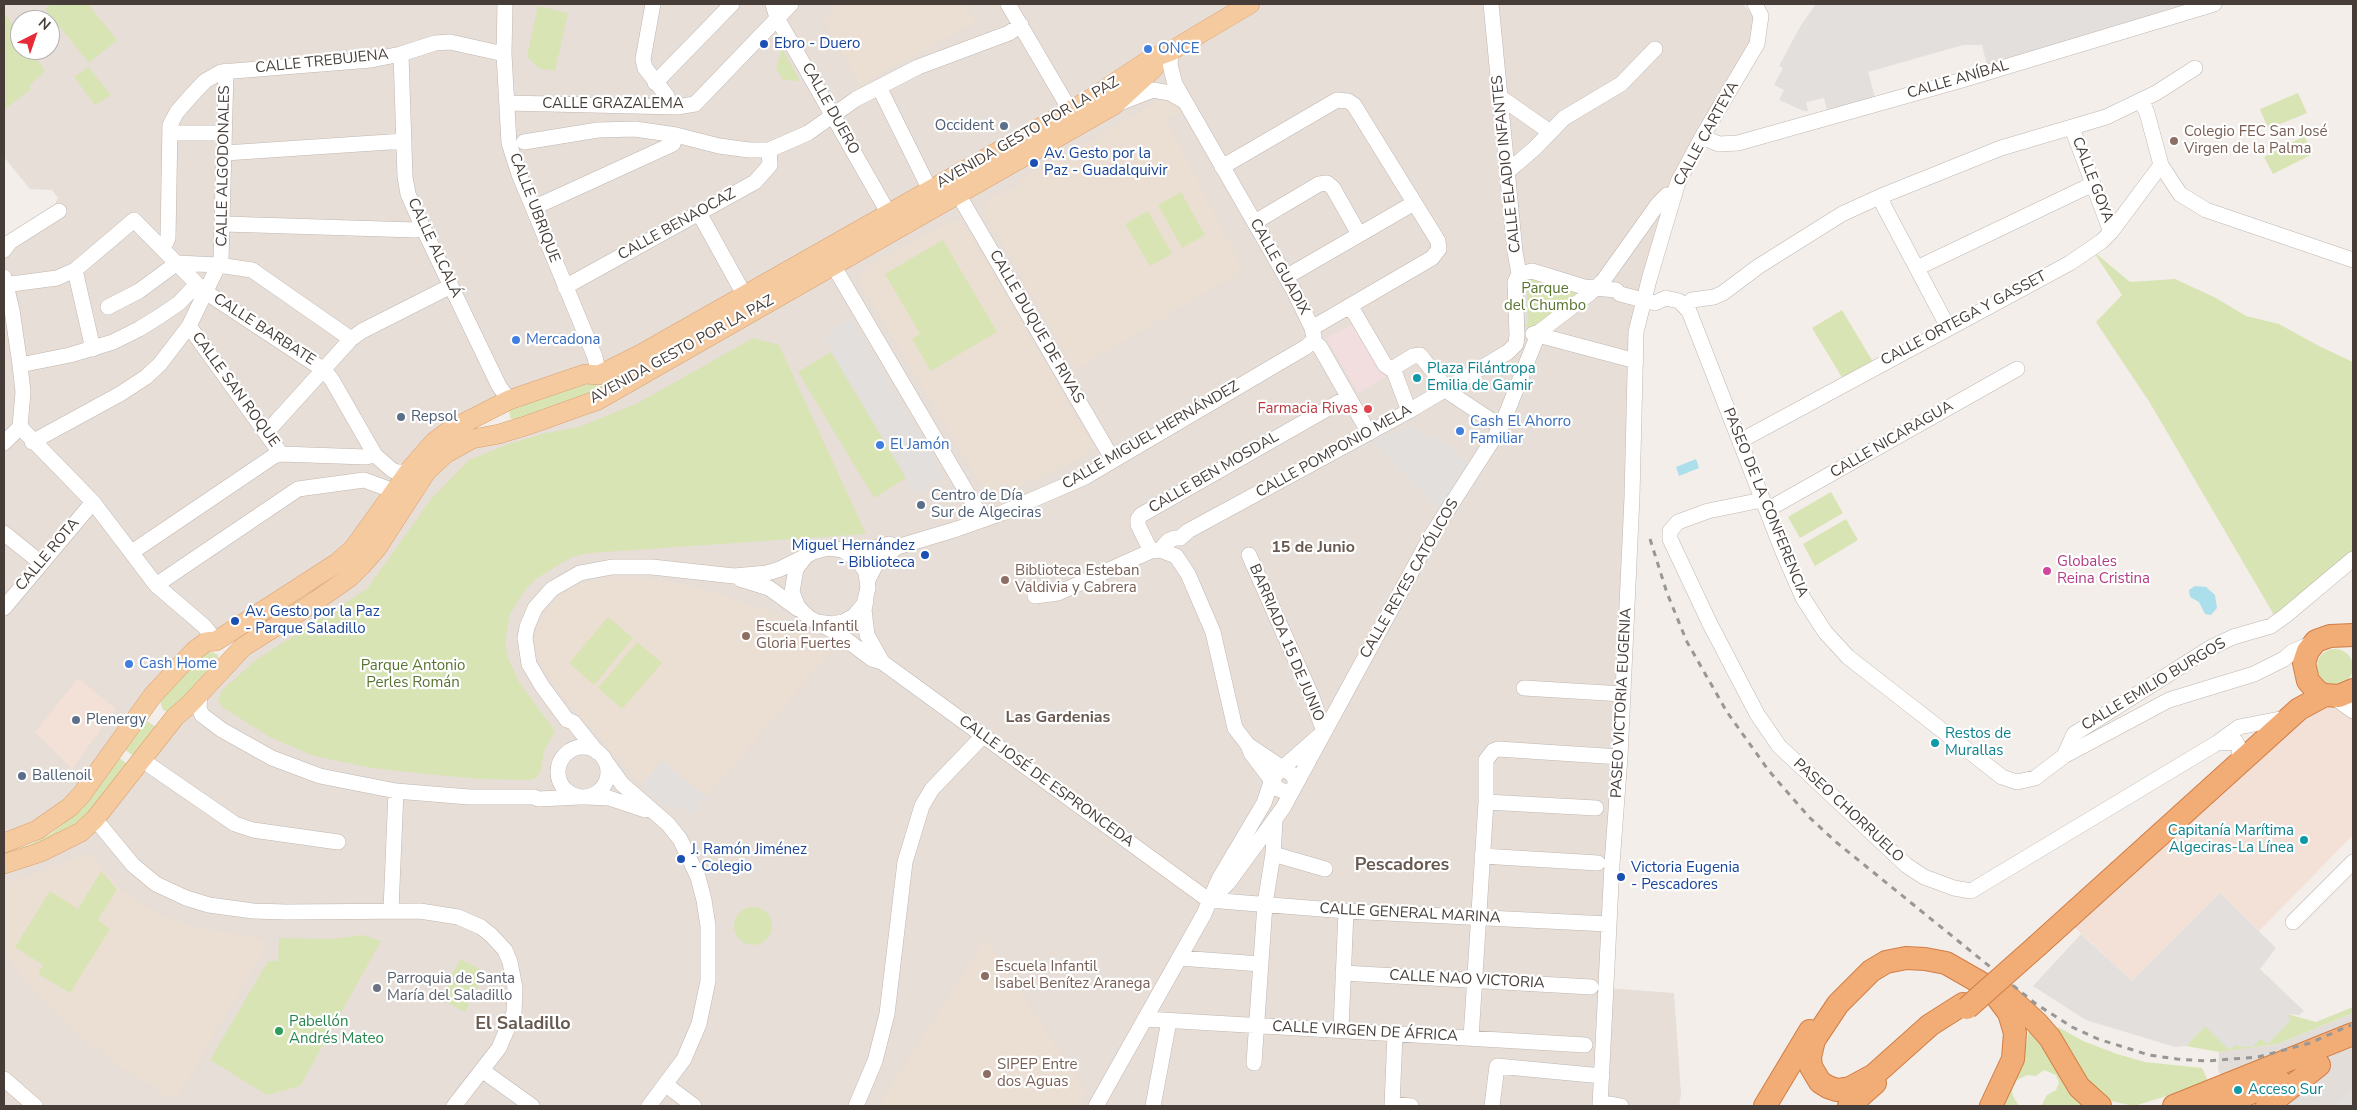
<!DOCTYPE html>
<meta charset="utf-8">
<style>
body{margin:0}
#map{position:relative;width:2357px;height:1110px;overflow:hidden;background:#f3eee9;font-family:"Nunito Sans",sans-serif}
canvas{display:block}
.frame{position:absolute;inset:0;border:5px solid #463d38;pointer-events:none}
.north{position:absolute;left:10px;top:10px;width:50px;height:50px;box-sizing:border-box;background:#fff;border:1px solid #b5b1af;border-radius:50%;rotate:41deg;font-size:14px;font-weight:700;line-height:20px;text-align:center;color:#463d38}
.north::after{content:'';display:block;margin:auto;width:18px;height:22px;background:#e82a38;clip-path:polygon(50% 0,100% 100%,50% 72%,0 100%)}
</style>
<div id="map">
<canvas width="2357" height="1110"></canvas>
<div class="frame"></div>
<div class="north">N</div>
</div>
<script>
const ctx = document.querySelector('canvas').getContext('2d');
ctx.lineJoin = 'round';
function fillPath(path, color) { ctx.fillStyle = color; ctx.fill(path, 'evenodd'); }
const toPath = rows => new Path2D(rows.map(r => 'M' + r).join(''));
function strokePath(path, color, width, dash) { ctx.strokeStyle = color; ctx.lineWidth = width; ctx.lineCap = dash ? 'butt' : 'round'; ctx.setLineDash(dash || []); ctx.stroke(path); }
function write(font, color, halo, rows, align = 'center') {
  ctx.font = font + ' "Nunito Sans",sans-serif'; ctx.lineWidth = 4.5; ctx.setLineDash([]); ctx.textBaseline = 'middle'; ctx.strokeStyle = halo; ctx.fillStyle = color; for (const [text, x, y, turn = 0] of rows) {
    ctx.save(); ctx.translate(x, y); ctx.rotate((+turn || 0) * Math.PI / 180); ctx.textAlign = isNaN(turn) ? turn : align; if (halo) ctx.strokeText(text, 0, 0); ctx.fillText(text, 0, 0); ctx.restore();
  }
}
const residential = toPath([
 [4,4,1743,4,1752,14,1759,29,1757,44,1702,137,1678,183,1649,280,1636,332,1632,497,1620,757,1606,988,1674,993,1681,1094,1679,1106,4,1106,4,864,41,852,81,832,95,819,175,717,190,704,243,647,310,605,350,577,361,566,377,548,426,472,436,461,445,454,472,439,499,434,528,425,598,399,1114,105,1170,52,1152,58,1089,100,641,354,599,375,585,374,509,400,450,430,434,442,412,467,353,549,337,563,227,634,216,641,206,642,194,651,153,695,82,794,70,807,37,830,4,843,4,236,8,237,54,206,58,198,52,190,30,189,4,157],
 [20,20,50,20,50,50,20,50]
]);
const commercial = toPath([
 [78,678,116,709,72,769,35,732],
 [2311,705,2340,707,2353,720,2353,835,2259,931,2220,893,2132,981,2069,922]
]);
const industrial = toPath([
 [2353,1013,2353,1106,2233,1106,2218,1069,2219,1052,2278,1044]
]);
const education = toPath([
 [839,4,966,4,976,21,860,86,823,20],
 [1164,100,1175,104,1182,110,1166,119,1244,270,1075,370,984,213,986,204,992,196,1018,186,1019,180,1067,153,1073,155,1080,151,1081,146,1158,101],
 [958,221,965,225,1092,443,1087,454,995,498,989,497,985,493,860,283,861,275,865,268,949,222],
 [613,577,650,578,689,585,724,595,768,611,836,647,691,815,681,804,675,811,641,785,562,696,537,658,535,641,538,624,548,608,561,595,579,584],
 [85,853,92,856,123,891,159,915,194,927,257,937,264,942,266,948,179,1095,175,1098,170,1098,133,1075,106,1057,73,1031,41,1000,4,955,4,883,28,876],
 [985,938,1087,1093,1081,1096,1086,1106,878,1106]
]);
const medical = toPath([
 [1355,323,1386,377,1358,393,1326,338]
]);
const green = toPath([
 [51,4,88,4,117,40,89,63,45,9],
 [538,6,568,13,555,71,538,68,527,56],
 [4,12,20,35,20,50,30,50,45,71,29,86,31,89,4,110],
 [782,48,800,81,783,80,776,68],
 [88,67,111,95,95,105,74,77],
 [2298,93,2307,113,2268,129,2260,109],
 [2304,136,2313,154,2273,174,2264,157],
 [1181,192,1205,235,1182,248,1158,205],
 [1148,211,1172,254,1150,266,1125,224],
 [943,240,997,332,931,371,912,339,920,334,885,274],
 [2093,251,2130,282,2175,279,2216,298,2246,316,2279,324,2319,346,2353,362,2353,552,2274,615,2150,403,2096,322,2122,295],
 [1525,276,1577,290,1579,294,1532,328,1527,327,1522,324,1519,281],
 [1842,310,1873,362,1843,379,1812,328],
 [753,338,779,345,866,534,590,553,572,557,537,578,525,590,510,614,505,642,508,658,519,682,555,731,544,751,541,770,536,778,529,780,480,779,426,774,372,768,314,756,270,737,222,707,218,700,222,690,256,660,367,589,431,499,469,460,509,444,546,433,579,427,638,403],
 [831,352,906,478,874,498,798,372],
 [588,379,595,381,598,385,595,393,514,420,510,418,509,408],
 [1831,492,1843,513,1800,538,1788,517],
 [1846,519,1858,540,1815,566,1803,544],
 [608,617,633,638,594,685,569,663],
 [637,642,662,663,622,709,598,688],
 '2317 667a18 18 0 1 1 36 0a18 18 0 1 1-36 0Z',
 [212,652,218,655,219,663,169,712,163,710,160,701,205,653],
 [145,720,158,728,136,758,124,749],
 [118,757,130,766,94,812,60,837,4,858,4,852,29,845,52,833,71,817],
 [101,871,117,889,98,920,110,929,70,993,38,974,43,965,15,947,50,891,78,909],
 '734 926a19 19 0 1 1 38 0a19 19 0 1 1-38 0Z',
 [362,935,381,941,300,1086,267,1095,210,1060,268,961,278,961,279,938,333,939],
 [460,959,485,972,465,1012,440,999],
 [2353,1007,2353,1013,2278,1044,2219,1052,2186,1046,2205,1026,2236,1045,2260,1039,2287,1014,2316,1022],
 [2058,1027,2083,1041,2117,1054,2145,1062,2202,1068,2209,1083,2134,1106,2111,1101,2099,1093,2084,1075,2057,1028],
 [2029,1029,2040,1041,2083,1106,2041,1106,2047,1095,2056,1090,2059,1083,2056,1075,2044,1070,2036,1076,2027,1075,2017,1080,2012,1090,2013,1096,2019,1106,2001,1106,2023,1063]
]);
const parking = toPath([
 [1816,4,2194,4,1988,69,1982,45,1963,45,1868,72,1876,101,1828,114,1824,98,1806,102,1808,111,1804,111,1779,100,1784,90,1774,85,1783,68,1779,66,1801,25],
 [1519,281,1527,284,1528,325,1521,322],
 [852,320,944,475,915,493,823,337],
 [1410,427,1428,438,1431,435,1463,456,1461,458,1469,462,1442,512,1371,439,1387,429,1391,436],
 [662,760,706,798,691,815,681,804,675,811,641,785],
 [2220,893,2276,948,2260,969,2304,1011,2299,1015,2288,1014,2290,1021,2268,1044,2260,1039,2254,1046,2242,1047,2236,1045,2229,1050,2205,1026,2186,1046,2175,1047,2086,1020,2033,986,2081,934,2132,981],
 [2353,1089,2353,1106,2336,1106,2346,1095]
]);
const water = toPath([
 [1696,459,1699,468,1679,476,1676,467],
 [2195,586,2206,587,2215,595,2217,608,2211,615,2205,614,2199,602,2190,597,2189,590]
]);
const minor = toPath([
 [505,4,504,54,509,143,519,174,595,357,599,375],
 [653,4,643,59,645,68,667,96,670,107],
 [773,4,777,18,889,214],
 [1008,4,1070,110],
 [1171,51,1170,65,1175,84,1294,291,1312,328,1314,337],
 [401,54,405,177,408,194,423,228,499,386,509,400],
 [655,83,732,4],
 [879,87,930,190],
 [1500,97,1550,132],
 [2141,100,2147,113,2161,165,2180,194,2206,210,2353,260],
 [1122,102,1153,90,1170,93,1184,101],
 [507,103,677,107,695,104,791,4],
 [2072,128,2111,232],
 [170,133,224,133],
 [1702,137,1719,144,1738,143,1962,80,2214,4],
 [524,142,598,130,635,129,676,135,719,146,749,150,769,150,808,133,856,99,918,67,1009,33,1021,25],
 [225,153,404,141],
 [1222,167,1337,100,1348,101,1354,105,1438,241,1439,249,1432,258,1312,328],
 [1507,172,1535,148,1564,118,1621,84,1655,49],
 [958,194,1113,460],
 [1879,197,1948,327],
 [533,208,673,144,676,135],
 [699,213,745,296],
 [1255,222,1319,184,1327,183,1333,188,1359,234],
 [224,224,415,230,423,228],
 [163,249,168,238,170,125,177,112,190,97,205,81,221,72,371,60,401,54,435,43,450,42,504,54],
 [4,250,10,242,59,211],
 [833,265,983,520],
 [1917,268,2093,184],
 [75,270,93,349],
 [1519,274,1532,271,1584,287,1616,290,1620,294,1655,303,1666,298],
 [4,277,12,310,20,365,23,392,20,427,93,502,156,585,204,626,216,641],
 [1286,277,1414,203],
 [4,285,57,278,75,270,134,220,204,291,324,370,332,380,375,455,392,470,397,472,409,472],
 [565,287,755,182,770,165,769,150],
 [1666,298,1679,301,1689,311,1783,552,1803,598,1825,632,1848,657,2002,777,2017,782,2035,778,2064,756,2169,700,2254,674,2284,659,2292,652,2315,642],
 [1685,306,1692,300,1714,297,1723,293,1759,266,1842,214,1879,197,2001,148,2106,117,2156,93,2195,68],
 [108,307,139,291,177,263,218,265,252,270,351,339],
 [1346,308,1354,312,1385,365,1394,371,1409,411],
 [189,326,281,454],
 [1533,334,1539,332,1542,336,1636,361],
 [1313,341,1320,347,1369,433],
 [20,365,70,355,113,342,139,329,160,316,179,303,197,284],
 [1392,369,1413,356,1420,355,1450,393,1501,427],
 [266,433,351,339,362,331,451,286],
 [1740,441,2070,263,2102,241,2111,232,2161,165],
 [32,442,120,394,146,377,160,364,189,326,221,260,226,71],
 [4,443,20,427],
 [1762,500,1708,511,1678,522,1670,531,1670,539,1710,624,1757,714,1779,746,1906,865,1924,877,1954,888,1971,891,2217,743,2239,727,2280,719],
 [1766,508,1774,506,2017,369],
 [4,533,41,563],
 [1160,550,1168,541,1175,538,1180,538,1188,531,1409,411,1508,352,1516,344,1517,335,1515,282,1519,274,1515,252,1491,4],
 [844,551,857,559,866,572,868,588,864,604,854,616,843,622,832,624,817,622,809,618,798,607,792,592,796,569,806,556,813,552,828,548,860,552,889,544,897,547],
 [1151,551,1138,525,1138,519,1141,515,1348,397],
 [132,552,274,456,281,454,366,457,375,455],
 [1249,555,1312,697,1324,732],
 [740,579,769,588,798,609],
 [868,580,876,564,897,547,957,529,1002,513,1085,477,1306,347,1313,341],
 [156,585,298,489,364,480,394,491],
 [1035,596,1058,593,1151,551,1160,550,1176,556,1188,574,1213,632,1235,728,1248,745,1293,775,1296,783,1293,789,1286,792,1278,789,1251,753,1248,745],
 [866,600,864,610,867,635,881,660],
 [4,608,93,502],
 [817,622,840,635,872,659,882,662,1203,896,1221,901,1346,911,1608,924],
 [1524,688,1623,694],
 [200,693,199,708,202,715,222,730,272,758,320,776,396,791,469,797,534,797,538,799,580,797],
 [2332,696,2353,711],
 [2217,743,2236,742,2240,750,2239,755],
 '558 772a25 25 0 1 1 50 0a25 25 0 1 1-50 0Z',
 [597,752,573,722,567,720,542,686,529,664,525,638,527,627,535,608,552,589,580,573,612,567,652,567,734,576,767,573,780,569,806,556],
 [2064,756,2074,734,2210,648,2233,637,2271,626,2285,616,2353,559],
 [142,760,235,824,253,830,338,842],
 [606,762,622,784,668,824,680,839,698,877,704,900,708,926,708,981,699,1024,684,1059,649,1106],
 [587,797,609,798,645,810],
 [1486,802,1596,808],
 [95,819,133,865,156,884,186,898,209,905,253,911,286,912,420,911,458,917,481,927,491,935,505,950,510,962,515,988,514,1013,499,1048,454,1106],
 [1273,854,1325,869],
 [1482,856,1598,863],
 [1212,899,1228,883,1283,808,1431,536,1501,427,1539,332,1589,294,1603,281,1658,204,1667,195,1675,194],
 [391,910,396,791],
 [2293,922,2353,862],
 [1179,958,1261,964],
 [1343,973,1591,987],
 [1145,1019,1585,1045],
 [1341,1029,1346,911],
 [1471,1038,1486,802,1486,760,1493,751,1498,749,1620,757],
 [1254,1063,1265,904,1273,854,1275,821],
 [483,1071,532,1106],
 [4,1079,35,1106],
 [666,1085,694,1106],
 [1600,1102,1621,1106],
 [1392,1104,1411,1106],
 [856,1106,875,1061,887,1014,905,862,922,806,932,789,983,736],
 [1096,1106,1204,914,1219,879,1264,803,1271,782,1277,773,1319,736],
 [1153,1106,1169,1021],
 [1392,1106,1395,1034],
 [1492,1106,1497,1066,1602,1076],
 [1600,1106,1612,864,1620,757,1632,497,1636,332,1649,280,1678,182,1702,137,1757,44,1761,16,1755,4]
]);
const major = toPath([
 [4,843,37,830,70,807,82,794,153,695,194,651,206,642,216,641,227,634,337,563,353,549,412,467,434,442,450,430,509,400,585,374,599,375,641,354,1089,100,1152,58,1171,51,1250,4],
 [4,864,41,852,81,832,95,819,175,717,190,704,243,647,310,605,350,577,361,566,377,548,426,472,445,454,472,439,499,434,528,425,598,400,1114,105,1154,68]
]);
const highway = toPath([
 [2353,635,2330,636,2316,641,2308,651,2304,663,2308,681,2318,692,2325,695,2339,696,2353,690],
 [2038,945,2299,709,2325,695],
 [2003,992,2037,1023,2050,1038,2079,1087,2100,1106],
 [1963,1004,1930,1025,1874,1075,1850,1088,1837,1090,1828,1087,1820,1082,1811,1067,1810,1057,1814,1040,1838,1004,1871,971,1886,962,1906,958,1925,959,1946,963,1981,983,1997,997,2009,1013,2015,1033,2013,1059,1991,1106],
 [1765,1106,1810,1031],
 [1849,1106,1875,1083],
 [2174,1106,2353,1034],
 [2218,1106,2280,1081],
 [2267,1106,2319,1065]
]);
const rail = toPath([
 [1650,539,1667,593,1687,642,1727,712,1769,771,1809,817,1836,842,2036,1004,2072,1027,2098,1039,2149,1055,2177,1059,2206,1061,2258,1057,2310,1043,2351,1025]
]);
const highwayBridge = toPath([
 [1967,1008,2038,945]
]);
const markers = [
 [764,44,5,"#1a4fb4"],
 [1148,49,5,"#3f7fe0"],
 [1004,126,5,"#5c6f8a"],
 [2174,141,5,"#8d6e63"],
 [1034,163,5,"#1a4fb4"],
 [516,340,5,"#3f7fe0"],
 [1417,378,5,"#0f9aa8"],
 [1368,409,5,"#e0444e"],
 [401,417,5,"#5c6f8a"],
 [1460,431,5,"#3f7fe0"],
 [880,445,5,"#3f7fe0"],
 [921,505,5,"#5c6f8a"],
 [925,555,5,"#1a4fb4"],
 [2047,571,5,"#d1479c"],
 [1005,580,5,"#8d6e63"],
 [235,621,5,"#1a4fb4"],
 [746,636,5,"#8d6e63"],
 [129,664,5,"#3f7fe0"],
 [76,720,5,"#5c6f8a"],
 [1935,743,5,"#0f9aa8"],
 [22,776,5,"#5c6f8a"],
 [2304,840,5,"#0f9aa8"],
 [681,859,5,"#1a4fb4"],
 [1621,877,5,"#1a4fb4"],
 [985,976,5,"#8d6e63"],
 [377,988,5,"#6b7280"],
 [279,1031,5,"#2e9e5b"],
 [987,1074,5,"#8d6e63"],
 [2238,1090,5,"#0f9aa8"]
];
const transitNames = [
 ["Ebro - Duero",774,44],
 ["Av. Gesto por la",1044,154],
 ["Paz - Guadalquivir",1044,171],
 ["Miguel Hernández",915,546,"right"],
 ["- Biblioteca",915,563,"right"],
 ["Av. Gesto por la Paz",245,612],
 ["- Parque Saladillo",245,629],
 ["J. Ramón Jiménez",691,850],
 ["- Colegio",691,867],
 ["Victoria Eugenia",1631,868],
 ["- Pescadores",1631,885]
];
const shopNames = [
 ["ONCE",1158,49],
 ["Mercadona",526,340],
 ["Cash El Ahorro",1470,422],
 ["Familiar",1470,439],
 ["El Jamón",890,445],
 ["Cash Home",139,664]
];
const streetNames = [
 ["CALLE TREBUJENA",322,62,-6],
 ["CALLE ANÍBAL",1958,80,-16],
 ["CALLE GRAZALEMA",613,104],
 ["CALLE DUERO",830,109,61],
 ["AVENIDA GESTO POR LA PAZ",1028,133,-30],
 ["CALLE CARTEYA",1707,134,-61],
 ["CALLE ELADIO INFANTES",1507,164,-96],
 ["CALLE ALGODONALES",224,166,-89],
 ["CALLE GOYA",2092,180,69],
 ["CALLE UBRIQUE",534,208,69],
 ["CALLE BENAOCAZ",677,225,-29],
 ["CALLE ALCALÁ",434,248,65],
 ["CALLE GUADIX",1279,267,61],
 ["CALLE ORTEGA Y GASSET",1964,319,-28],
 ["CALLE DUQUE DE RIVAS",1036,327,60],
 ["CALLE BARBATE",264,330,33],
 ["AVENIDA GESTO POR LA PAZ",682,350,-29],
 ["CALLE SAN ROQUE",235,390,54],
 ["CALLE MIGUEL HERNÁNDEZ",1151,436,-30],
 ["CALLE NICARAGUA",1892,440,-30],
 ["CALLE POMPONIO MELA",1334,452,-29],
 ["CALLE BEN MOSDAL",1214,473,-30],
 ["PASEO DE LA CONFERENCIA",1765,503,68],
 ["CALLE ROTA",48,555,-50],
 ["CALLE REYES CATÓLICOS",1410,579,-60],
 ["BARRIADA 15 DE JUNIO",1286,643,67],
 ["CALLE EMILIO BURGOS",2154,685,-31],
 ["PASEO VICTORIA EUGENIA",1622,703,-87],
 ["CALLE JOSÉ DE ESPRONCEDA",1046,782,36],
 ["PASEO CHORRUELO",1848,811,43],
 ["CALLE GENERAL MARINA",1410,914,3],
 ["CALLE NAO VICTORIA",1467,980,3],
 ["CALLE VIRGEN DE ÁFRICA",1365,1032,3]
];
const serviceNames = [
 ["Occident",994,126,"right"],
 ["Repsol",411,417],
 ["Centro de Día",931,496],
 ["Sur de Algeciras",931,513],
 ["Plenergy",86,720],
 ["Ballenoil",32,776]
];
const educationNames = [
 ["Colegio FEC San José",2184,132],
 ["Virgen de la Palma",2184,149],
 ["Biblioteca Esteban",1015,571],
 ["Valdivia y Cabrera",1015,588],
 ["Escuela Infantil",756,627],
 ["Gloria Fuertes",756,644],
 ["Escuela Infantil",995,967],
 ["Isabel Benítez Aranega",995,984],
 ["SIPEP Entre",997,1065],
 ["dos Aguas",997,1082]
];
const parkNames = [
 ["Parque",1545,289],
 ["del Chumbo",1545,306],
 ["Parque Antonio",413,666],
 ["Perles Román",413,683]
];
const cultureNames = [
 ["Plaza Filántropa",1427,369],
 ["Emilia de Gamir",1427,386],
 ["Restos de",1945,734],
 ["Murallas",1945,751],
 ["Capitanía Marítima",2294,831,"right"],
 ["Algeciras-La Línea",2294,848,"right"],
 ["Acceso Sur",2248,1090]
];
const healthNames = [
 ["Farmacia Rivas",1358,409]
];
const hotelNames = [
 ["Globales",2057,562],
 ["Reina Cristina",2057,579]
];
const worshipNames = [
 ["Parroquia de Santa",387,979],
 ["María del Saladillo",387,996]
];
const leisureNames = [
 ["Pabellón",289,1022],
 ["Andrés Mateo",289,1039]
];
const neighbourhoodNames = [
 ["15 de Junio",1313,548],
 ["Las Gardenias",1058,718]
];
const quarterNames = [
 ["Pescadores",1402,866],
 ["El Saladillo",523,1025]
];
fillPath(residential, '#e6ded7');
fillPath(commercial, '#f3e0d6');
fillPath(industrial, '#e3ddda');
fillPath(education, '#ebdfd4');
fillPath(medical, '#f2dddf');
fillPath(green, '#d9e4b5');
fillPath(parking, '#e2dfdd');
fillPath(water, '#aadfeb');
strokePath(minor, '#c1b6af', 16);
strokePath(major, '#daa270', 20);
strokePath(highway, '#d17e45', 24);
strokePath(minor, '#fff', 15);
strokePath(major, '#f6ca9f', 19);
strokePath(highway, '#f2ac75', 22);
strokePath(rail, '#979797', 3, [6, 6]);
strokePath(highwayBridge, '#d17e45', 24, []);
strokePath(highwayBridge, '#f2ac75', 22);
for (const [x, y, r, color] of markers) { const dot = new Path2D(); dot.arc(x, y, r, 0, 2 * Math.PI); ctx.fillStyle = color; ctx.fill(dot); strokePath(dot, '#fff', 2); }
write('15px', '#164399', '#fff', transitNames, 'left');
write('15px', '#366cbe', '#fff', shopNames, 'left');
write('15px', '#463d38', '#fff', streetNames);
write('15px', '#4e5e75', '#fff', serviceNames, 'left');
write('15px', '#785e54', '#fff', educationNames, 'left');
write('15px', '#58732f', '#fff', parkNames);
write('15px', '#0d838f', '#fff', cultureNames, 'left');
write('15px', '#be3a42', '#fff', healthNames, 'right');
write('15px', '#b23c85', '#fff', hotelNames, 'left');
write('15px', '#5b616d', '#fff', worshipNames, 'left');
write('15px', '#27864d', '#fff', leisureNames, 'left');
write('bold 16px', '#685950', '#fff', neighbourhoodNames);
write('bold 18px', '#685950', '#fff', quarterNames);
</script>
